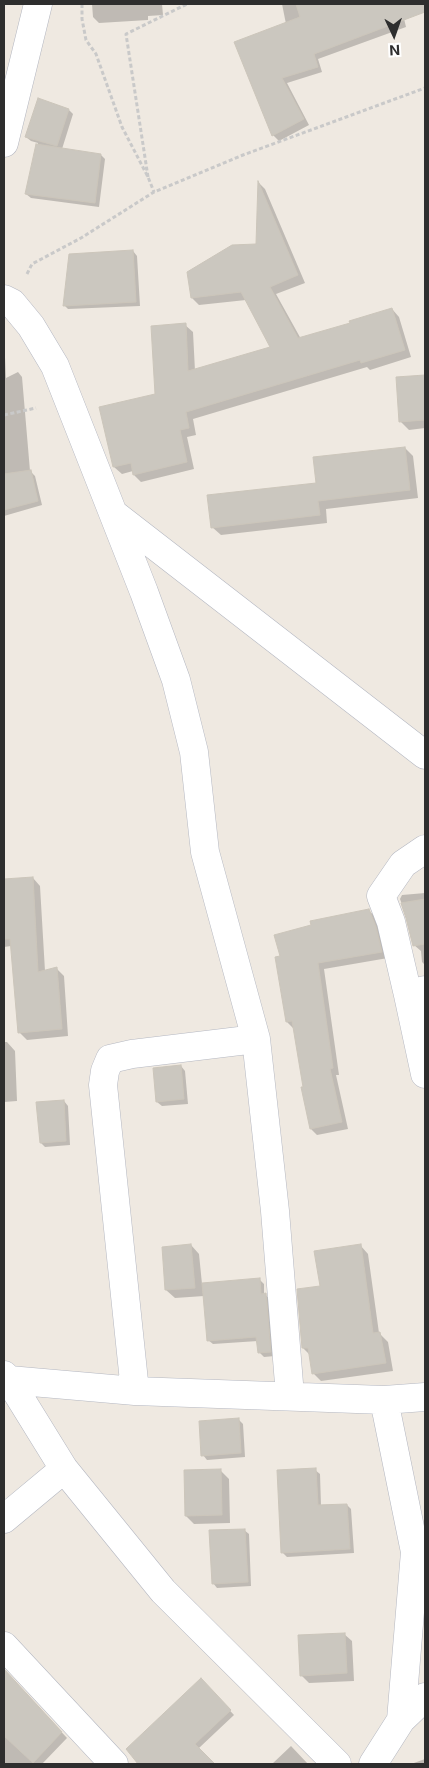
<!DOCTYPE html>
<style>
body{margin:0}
#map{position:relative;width:429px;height:1768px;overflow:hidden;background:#efe9e1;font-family:Inter,sans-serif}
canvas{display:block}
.frame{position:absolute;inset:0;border:5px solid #2e2e2e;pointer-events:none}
.north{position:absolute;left:369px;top:10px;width:50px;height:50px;-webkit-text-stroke:4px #fff;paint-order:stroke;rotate:177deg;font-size:14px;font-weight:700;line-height:20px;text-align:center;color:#2e2e2e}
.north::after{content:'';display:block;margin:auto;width:18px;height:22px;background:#2e2e2e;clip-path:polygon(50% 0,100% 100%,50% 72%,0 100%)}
</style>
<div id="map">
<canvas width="429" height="1768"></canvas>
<div class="frame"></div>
<div class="north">N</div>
</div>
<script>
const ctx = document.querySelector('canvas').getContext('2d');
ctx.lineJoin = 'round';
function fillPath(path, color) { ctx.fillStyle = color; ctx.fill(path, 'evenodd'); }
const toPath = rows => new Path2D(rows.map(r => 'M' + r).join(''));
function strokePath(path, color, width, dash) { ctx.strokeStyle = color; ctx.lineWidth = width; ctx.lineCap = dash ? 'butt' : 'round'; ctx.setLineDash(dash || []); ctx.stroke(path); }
const shadow = toPath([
 [92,4,162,4,163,15,148,16,148,20,99,23,93,17],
 [282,4,412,4,401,6,406,27,318,59,322,72,287,83,309,125,279,141,273,135,236,43,286,24],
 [39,100,69,110,73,114,62,149,101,155,105,159,99,207,31,198,26,194,38,143,31,141,26,137],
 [259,183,265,189,305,283,276,294,301,339,351,324,392,309,399,317,411,357,370,370,367,367,193,419,196,435,187,437,194,469,141,482,134,475,133,471,122,474,114,467,101,408,156,395,185,325,193,332,195,371,272,348,246,300,199,305,192,298,257,245],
 [133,251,137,256,140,306,68,309,64,305],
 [4,336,6,378,18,372,22,377,30,471,35,476,42,505,4,516],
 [425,376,425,428,409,430,401,422,397,378],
 [405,448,413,456,418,498,326,509,327,523,221,535,212,527],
 [33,878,40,886,45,971,57,969,64,976,68,1036,27,1040,19,1032,11,946,4,947,4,880],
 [425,893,425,965,422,962,421,951,414,945,407,918,400,899,402,895],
 [369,911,376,917,388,958,324,969,339,1075,336,1075,348,1129,317,1135,311,1129,294,1029,287,1022,277,958],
 [4,1042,7,1042,15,1051,17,1101,4,1102],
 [181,1066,185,1071,188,1104,162,1106,157,1102],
 [64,1101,68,1106,70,1145,45,1147,41,1143],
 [191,1245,199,1254,202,1284,259,1279,264,1284,264,1294,270,1299,275,1356,264,1357,260,1353,258,1341,213,1344,208,1340,204,1296,175,1298,166,1290,163,1248],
 [360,1245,368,1254,379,1333,388,1342,393,1371,321,1381,313,1373,310,1355,303,1348,321,1287],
 [239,1420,243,1424,245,1457,207,1460,203,1455],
 [220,1470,229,1479,230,1523,194,1524,186,1516],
 [315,1470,320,1474,321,1506,347,1505,351,1509,354,1553,287,1557,282,1552],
 [244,1530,249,1534,251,1586,217,1588,213,1583],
 [344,1634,352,1641,354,1681,309,1683,301,1675],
 [4,1670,67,1738,42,1764,4,1764],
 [201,1680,234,1715,182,1764,180,1764,147,1730],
 [291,1746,308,1764,272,1764],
 [425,1759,425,1764,411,1764]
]);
const building = toPath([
 [296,4,425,4,425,12,314,54,318,67,282,78,304,119,272,136,234,42,300,17,296,4],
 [38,98,69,109,57,146,25,137,38,98],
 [36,144,101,154,95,203,25,194,36,144],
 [258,181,298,275,270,287,298,338,350,323,349,321,392,308,405,350,361,363,360,360,186,412,189,428,180,430,187,462,133,475,131,463,113,467,99,407,155,394,151,326,186,323,188,371,270,347,241,292,191,298,187,272,232,245,256,244,258,181],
 [133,250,136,302,63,306,69,254,133,250],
 [425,375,425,420,399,422,396,377,425,375],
 [405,447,410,490,318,501,320,515,211,528,207,495,316,483,313,457,405,447],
 [31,470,38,501,4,510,4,474,31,470],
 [33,877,38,972,57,967,62,1029,18,1033,10,939,4,939,4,879,33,877],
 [425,899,425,944,413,946,406,918,401,903,425,899],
 [369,909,376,927,382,952,318,963,333,1068,330,1069,342,1122,310,1129,301,1087,303,1087,292,1021,286,1022,275,957,280,956,274,935,311,925,310,921,369,909],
 [181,1065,184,1099,156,1102,153,1068,181,1065],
 [64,1100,66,1141,40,1143,36,1102,64,1100],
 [191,1244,195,1288,165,1290,162,1247,191,1244],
 [361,1244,373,1333,380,1332,386,1363,312,1374,308,1348,302,1348,297,1289,320,1286,314,1251,361,1244],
 [260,1278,261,1294,266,1293,271,1352,258,1353,256,1337,207,1341,202,1283,260,1278],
 [239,1418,241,1453,201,1456,199,1421,239,1418],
 [316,1468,318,1505,347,1504,350,1549,281,1553,277,1470,316,1468],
 [221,1469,222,1515,185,1516,184,1470,221,1469],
 [245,1529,248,1582,212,1584,209,1530,245,1529],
 [345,1633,347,1673,300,1676,298,1635,345,1633],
 [4,1669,62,1732,33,1763,4,1736,4,1669],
 [201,1678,231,1710,195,1744,215,1764,138,1764,126,1749,201,1678]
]);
const path = toPath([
 [82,4,82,19,86,40,96,54,122,127,148,177,154,192],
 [148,177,126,34,187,4],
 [27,274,32,264,81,238,154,192,243,155,425,88],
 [4,415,36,408]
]);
const minor = toPath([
 [4,143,38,4],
 [4,299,12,303,31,326,55,366,144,592,176,680,194,752,205,852,256,1039,275,1211,290,1396],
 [114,514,425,755],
 [425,849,403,864,381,896,391,922,408,995,425,990],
 [408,995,425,1074],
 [4,1375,9,1380,64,1469,163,1591,337,1764],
 [9,1380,135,1391,384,1400,425,1397],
 [135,1391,103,1085,105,1071,110,1059,132,1054,256,1039],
 [384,1400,415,1552,401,1720],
 [4,1519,64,1469],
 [4,1646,114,1764],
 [373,1764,401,1720,425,1697]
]);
fillPath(shadow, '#0003');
fillPath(building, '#cbc7bf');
strokePath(building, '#cbc5ba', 1);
strokePath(minor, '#b4b7c1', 29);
strokePath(path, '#c9c9c9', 3, [4, 2.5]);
strokePath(minor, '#fff', 28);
</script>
